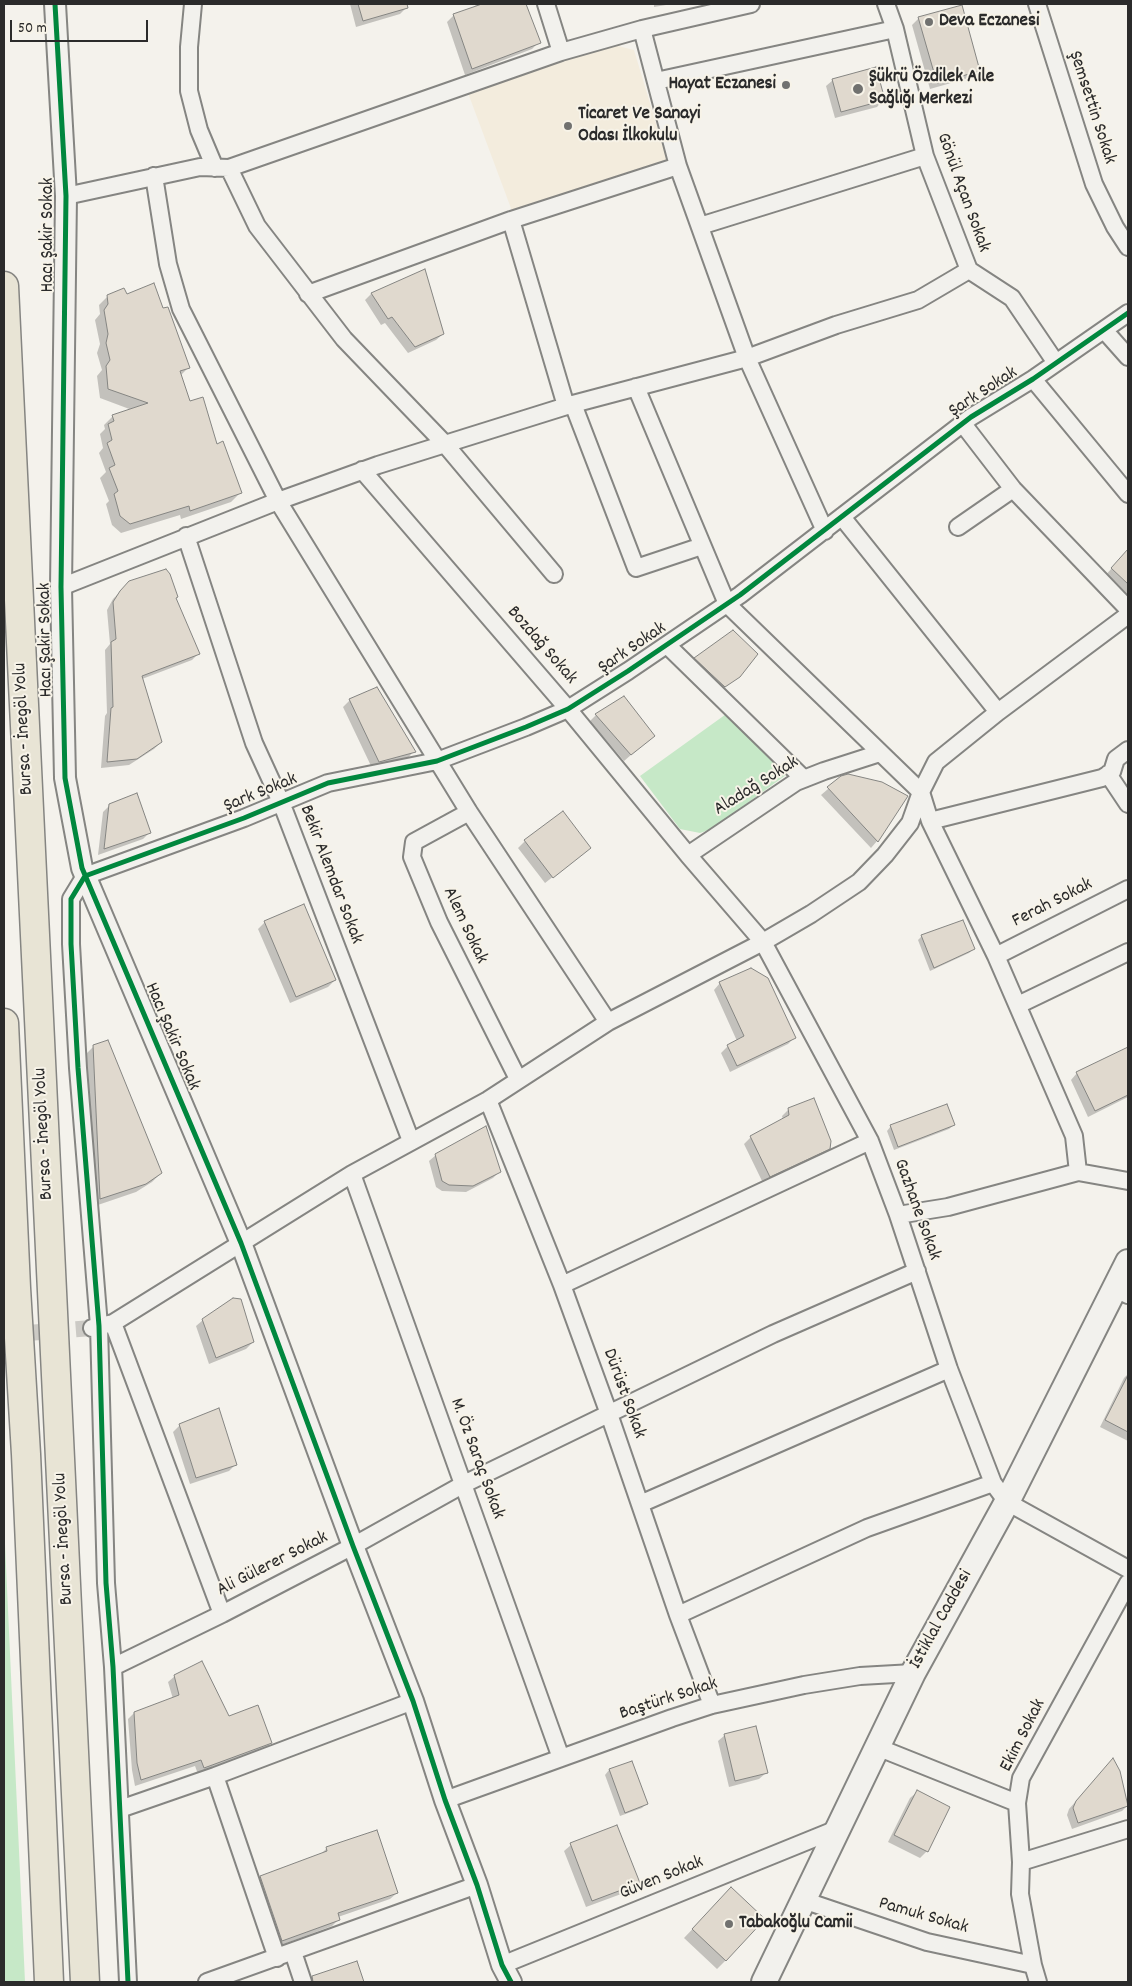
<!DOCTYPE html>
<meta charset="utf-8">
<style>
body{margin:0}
#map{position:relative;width:1132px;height:1986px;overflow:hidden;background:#f4f2ec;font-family:Dekko,sans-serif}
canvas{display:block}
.frame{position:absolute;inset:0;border:5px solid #2b2b2b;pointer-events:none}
.scale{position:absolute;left:10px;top:20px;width:138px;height:22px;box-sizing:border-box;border:2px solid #2b2b2b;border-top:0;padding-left:6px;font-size:15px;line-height:18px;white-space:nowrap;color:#2b2b2b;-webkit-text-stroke:4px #f7f3e8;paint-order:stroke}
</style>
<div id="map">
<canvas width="1132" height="1986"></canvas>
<div class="frame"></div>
<div class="scale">50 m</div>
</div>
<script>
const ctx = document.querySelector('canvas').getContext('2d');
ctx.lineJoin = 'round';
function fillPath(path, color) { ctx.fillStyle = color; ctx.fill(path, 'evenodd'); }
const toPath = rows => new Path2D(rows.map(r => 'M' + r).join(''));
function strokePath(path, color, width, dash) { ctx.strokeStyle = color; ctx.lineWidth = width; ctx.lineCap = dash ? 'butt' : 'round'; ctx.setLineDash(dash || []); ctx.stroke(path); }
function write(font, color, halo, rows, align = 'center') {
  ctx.font = font + ' Dekko,sans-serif'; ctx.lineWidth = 4; ctx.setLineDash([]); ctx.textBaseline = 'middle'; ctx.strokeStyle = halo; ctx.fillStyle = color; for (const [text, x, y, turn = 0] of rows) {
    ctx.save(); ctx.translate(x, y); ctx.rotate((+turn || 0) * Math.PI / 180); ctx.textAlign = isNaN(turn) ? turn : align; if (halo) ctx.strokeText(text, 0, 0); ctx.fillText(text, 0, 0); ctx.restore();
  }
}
const built = toPath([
 [610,44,634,50,667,160,512,211,468,93]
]);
const green = toPath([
 [729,712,790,772,712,829,700,833,680,829,640,776],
 [4,1522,25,1982,4,1982]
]);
const shadow = toPath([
 [350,4,405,4,406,8,400,14,356,27],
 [475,4,524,4,539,42,532,49,465,75,447,22,454,15,476,7],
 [654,4,672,4,654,7],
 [919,18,979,71,972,77,930,89,912,25],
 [833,80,883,100,877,107,835,118,826,86],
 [424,271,443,334,436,340,408,353,385,323,381,325,365,300,371,294],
 [108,296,126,296,188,368,180,376,189,402,216,445,240,493,231,502,181,519,180,515,121,533,112,525,106,504,109,501,100,478,106,472,99,453,103,448,100,434,105,429,104,425,113,416,132,410,100,398,97,376,102,370,97,353,100,344,95,320,100,314,99,305],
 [1128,550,1128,599,1103,578],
 [130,582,174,598,199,653,192,660,142,679,161,742,154,749,129,765,101,768,105,716,107,713,105,650,110,644,107,610,113,599],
 [695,659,739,676,717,693,689,665],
 [350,700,414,751,408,758,372,768,343,707],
 [596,715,653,736,624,761,590,721],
 [842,777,907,796,877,841,871,848,821,795],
 [110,805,149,833,143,839,98,855,103,812],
 [525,841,590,848,545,883,518,848],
 [265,922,335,980,328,987,290,1003,258,929],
 [922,936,974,949,969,953,930,971,918,940],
 [720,983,794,1038,788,1044,730,1072,721,1053,728,1046,737,1041,714,990],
 [94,1046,161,1173,152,1182,136,1192,92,1207,85,1055],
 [1128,1048,1128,1097,1088,1117,1071,1080,1077,1073],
 [789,1109,829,1148,822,1155,763,1183,744,1144,751,1137,783,1120,782,1116],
 [954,1125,949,1129,894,1150,887,1131,891,1126],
 [436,1155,499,1172,493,1178,466,1192,442,1191,436,1187,429,1161],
 [203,1320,253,1342,246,1349,209,1364,196,1326],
 [1128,1374,1128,1441,1100,1427,1124,1378],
 [180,1425,236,1464,229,1471,190,1484,173,1432],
 [175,1676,229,1717,271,1743,265,1749,198,1774,195,1766,135,1786,132,1770,128,1719,134,1713,173,1699,168,1682],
 [725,1735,766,1773,759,1779,729,1787,718,1741],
 [631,1763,646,1804,642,1808,620,1816,605,1775,609,1770],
 [1107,1766,1119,1772,1128,1805,1122,1811,1072,1829,1067,1815,1069,1809],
 [917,1792,948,1808,927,1851,920,1858,888,1842,910,1798],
 [571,1845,638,1883,632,1890,586,1907,564,1851],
 [327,1848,397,1893,390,1899,338,1917,339,1919,332,1926,276,1947,254,1884,260,1877,320,1855],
 [722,1898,726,1960,717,1969,684,1938]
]);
const building = toPath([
 [358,4,407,4,408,8,363,21,358,4],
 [482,4,526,4,541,43,472,69,453,14,482,4],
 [962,5,980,71,937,83,918,17,962,5],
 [876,67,885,100,841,112,832,79,876,67],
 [425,269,444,334,415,347,392,317,388,319,371,293,425,269],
 [154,283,163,308,168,307,190,368,180,371,190,401,203,397,217,444,223,441,242,493,190,511,189,506,130,524,120,516,114,494,118,491,109,468,115,465,107,443,112,440,108,424,114,421,112,415,148,403,108,389,106,366,110,360,106,343,108,334,104,310,108,304,107,295,124,288,127,294,154,283],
 [1128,549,1128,584,1111,568,1128,549],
 [166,569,170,574,178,597,176,598,200,654,142,676,162,742,137,759,107,762,111,708,113,707,111,642,116,639,113,602,120,591,129,581,166,569],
 [733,630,758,654,740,677,725,687,694,658,733,630],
 [377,687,416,752,379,762,349,699,377,687],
 [624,696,655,736,631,755,595,714,624,696],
 [848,774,882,782,908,796,878,842,827,787,841,776,848,774],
 [137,793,151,833,104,849,109,804,137,793],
 [563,811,591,848,553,878,524,840,563,811],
 [304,904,336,980,296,997,264,921,304,904],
 [963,920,975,949,934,968,921,935,963,920],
 [751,968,768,978,796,1038,737,1066,727,1045,744,1036,719,982,751,968],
 [108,1040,162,1173,146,1184,100,1199,93,1045,108,1040],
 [1128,1047,1128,1095,1095,1111,1076,1072,1128,1047],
 [814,1098,831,1141,830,1149,770,1177,750,1136,789,1115,788,1108,814,1098],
 [947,1104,955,1125,898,1147,890,1125,947,1104],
 [486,1126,501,1172,473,1186,449,1185,442,1181,435,1154,486,1126],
 [233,1298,241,1299,254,1342,216,1358,202,1319,233,1298],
 [1128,1375,1128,1432,1105,1420,1128,1375],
 [219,1408,237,1465,196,1478,179,1424,219,1408],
 [202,1661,229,1716,258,1705,272,1743,204,1768,201,1760,141,1780,137,1763,134,1712,179,1695,174,1675,202,1661],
 [756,1726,768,1773,735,1781,724,1734,756,1726],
 [1113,1758,1120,1771,1128,1806,1078,1823,1073,1808,1076,1801,1113,1758],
 [632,1761,648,1804,625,1813,609,1769,632,1761],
 [917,1790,950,1807,928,1852,894,1835,917,1790],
 [617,1825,640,1883,592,1901,570,1843,617,1825],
 [377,1830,398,1893,338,1913,340,1920,282,1941,260,1876,327,1851,326,1847,377,1830],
 [731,1887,765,1919,726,1961,692,1929,731,1887],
 [357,1961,364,1982,313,1982,312,1976,357,1961]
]);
const minorTunnel = toPath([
 [4,1335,92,1328]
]);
const minor = toPath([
 [193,4,189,47,189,91,199,130,215,168],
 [546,4,561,52],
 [886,4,895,29,925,156,969,270,1012,298,1056,363],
 [1037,4,1094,184,1115,227,1128,247],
 [642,29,678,166,747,358,825,531],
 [656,81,895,29],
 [229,168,257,226,344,339,444,443,554,574],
 [154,176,168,264,181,309,278,501,469,812,608,1022],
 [66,196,200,167,229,168,561,52,642,29,751,4],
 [511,220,566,406],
 [700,226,925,156],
 [308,294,511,220,678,166],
 [1104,330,1128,357],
 [1033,379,1128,494],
 [636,387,727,604,921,792,930,821,996,956,1074,1136,1078,1172],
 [573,404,636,568,702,546],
 [963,424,1013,489,1128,609],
 [362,470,568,709,688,855,763,942,870,1141,898,1215,949,1369,993,1483,1007,1502,1128,1569],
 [842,517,998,712],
 [958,527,1013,489],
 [186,536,254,743,281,802,411,1141],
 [61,587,278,501,378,465,573,404,747,358,836,325,918,300,969,270],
 [667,645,804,779],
 [1108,774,1128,804],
 [469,812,414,842,412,857,439,922,518,1079],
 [930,821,1102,778,1112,772,1116,759,1128,750],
 [688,855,796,782,824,771,880,753],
 [996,956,1128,889],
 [1018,1005,1128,952],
 [488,1100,562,1285,609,1414,678,1615,712,1705],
 [352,1174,561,1758],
 [898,1215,948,1207,1078,1172,1128,1181],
 [562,1285,870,1141],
 [1114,1288,1128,1295],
 [113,1323,222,1614],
 [92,1328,113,1323,352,1174,488,1100,608,1022,763,942,811,914,859,882,885,855,910,823,921,792,936,762,998,712,1128,615],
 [640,1504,949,1369],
 [678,1615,867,1528,993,1483],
 [113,1667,222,1614,353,1546,464,1484,773,1334,917,1271],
 [877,1747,1017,1803],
 [215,1776,277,1958],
 [445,1800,672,1718,712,1705,804,1685,860,1676,913,1673],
 [120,1809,215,1776,413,1701],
 [1021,1862,1128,1829],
 [803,1900,927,1942,1033,1965],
 [293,1952,303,1982],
 [502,1965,837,1829],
 [128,1982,113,1667,106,1583,99,1326,78,1068,71,944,71,899,85,876,244,818,328,783,437,761,526,727,568,709,628,671,740,595,971,417,1033,379,1128,313],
 [207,1982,477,1885],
 [1038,1982,1033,1965,1020,1894,1021,1862,1017,1803,1021,1778,1128,1583]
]);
const tertiary = toPath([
 [55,4,66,196,61,587,65,778,82,868,241,1243,353,1546,413,1701,445,1800,477,1885,502,1965,511,1982]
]);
const secondary = toPath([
 [764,1982,913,1673,1007,1502,1128,1262]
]);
const trunk = toPath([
 [4,286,85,1982],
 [4,1023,16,1288,26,1454,49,1982]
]);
const cycleway = toPath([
 [55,4,66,196,61,587,65,778,82,868,241,1243,353,1546,413,1701,445,1800,477,1885,502,1965,511,1982],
 [128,1982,113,1667,106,1583,99,1326,78,1068,71,944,71,899,85,876,244,818,328,783,437,761,526,727,568,709,628,671,740,595,971,417,1033,379,1128,313]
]);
const markers = [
 [929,22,5,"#71716f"],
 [786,85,5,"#71716f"],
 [858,89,6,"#71716f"],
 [568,126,5,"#71716f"],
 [729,1924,5,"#71716f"]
];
const poiNames = [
 ["Deva Eczanesi",939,22],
 ["Şükrü Özdilek Aile",869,78],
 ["Sağlığı Merkezi",869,100],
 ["Hayat Eczanesi",776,85,"right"],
 ["Ticaret Ve Sanayi",578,115],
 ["Odası İlkokulu",578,137],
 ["Tabakoğlu Camii",739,1924]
];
const streetNames = [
 ["Şemsettin Sokak",1091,108,72],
 ["Gönül Açan Sokak",962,193,70],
 ["Hacı Şakir Sokak",49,235,-90],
 ["Şark Sokak",984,393,-33],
 ["Hacı Şakir Sokak",47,640,-91],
 ["Bozdağ Sokak",541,646,49],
 ["Şark Sokak",633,649,-34],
 ["Bursa - İnegöl Yolu",25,729,-93],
 ["Aladağ Sokak",757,787,-32],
 ["Şark Sokak",261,794,-22],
 ["Bekir Alemdar Sokak",330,875,69],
 ["Ferah Sokak",1053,904,-27],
 ["Alem Sokak",464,926,65],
 ["Hacı Şakir Sokak",171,1037,67],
 ["Bursa - İnegöl Yolu",45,1134,-93],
 ["Gazhane Sokak",916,1210,70],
 ["Dürüst Sokak",623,1394,70],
 ["M. Öz Saraç Sokak",476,1459,70],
 ["Bursa - İnegöl Yolu",65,1539,-93],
 ["Ali Gülerer Sokak",273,1565,-27],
 ["İstiklal Caddesi",942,1620,-61],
 ["Baştürk Sokak",669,1700,-18],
 ["Ekim Sokak",1024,1736,-63],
 ["Güven Sokak",662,1879,-22],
 ["Pamuk Sokak",923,1917,16]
];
fillPath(built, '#f3ecdd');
fillPath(green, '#c6e8c7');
fillPath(shadow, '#0003');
fillPath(building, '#e0d9ce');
strokePath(building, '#858582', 1);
strokePath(minorTunnel, '#cccac5', 16, [16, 8]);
strokePath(minor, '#858582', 20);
strokePath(tertiary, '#858582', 24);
strokePath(secondary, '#858582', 28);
strokePath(trunk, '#858582', 31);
strokePath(minor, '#f2f1ed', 16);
strokePath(tertiary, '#f2f1ed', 20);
strokePath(secondary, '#f2f1ed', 24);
strokePath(trunk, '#e8e4d5', 28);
strokePath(cycleway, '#00873e', 5);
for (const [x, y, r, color] of markers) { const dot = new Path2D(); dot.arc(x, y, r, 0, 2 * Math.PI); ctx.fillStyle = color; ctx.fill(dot); strokePath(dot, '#f7f3e8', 2); }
write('bold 19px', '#2b2b2b', '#f7f3e8', poiNames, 'left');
write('19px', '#2b2b2b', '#f7f3e8', streetNames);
</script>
